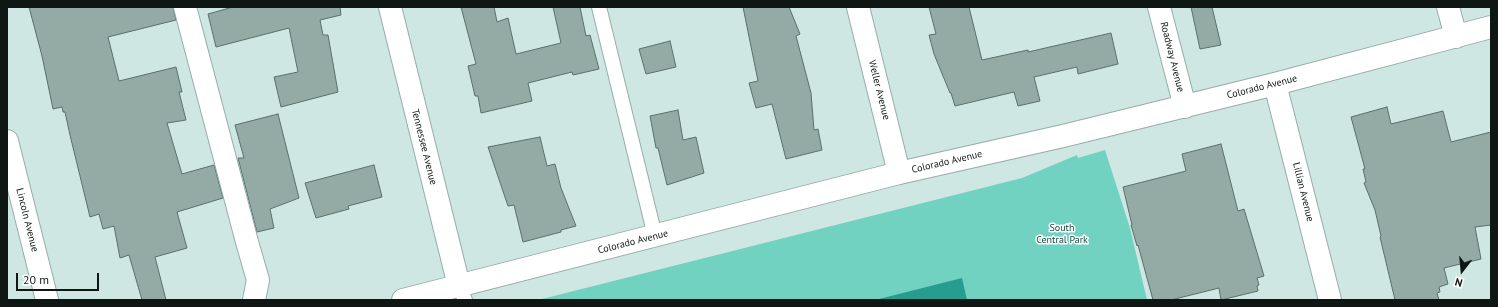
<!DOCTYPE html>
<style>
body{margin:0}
#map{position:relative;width:1498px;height:307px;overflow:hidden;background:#cfe7e2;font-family:"PT Sans",sans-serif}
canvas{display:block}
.frame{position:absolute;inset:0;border:8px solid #0f1715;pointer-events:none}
.north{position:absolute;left:1442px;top:251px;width:40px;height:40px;-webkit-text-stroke:3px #fff;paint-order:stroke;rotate:196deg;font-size:11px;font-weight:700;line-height:16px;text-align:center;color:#0f1715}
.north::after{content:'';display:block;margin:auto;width:14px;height:18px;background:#0f1715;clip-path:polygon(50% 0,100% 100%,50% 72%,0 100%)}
.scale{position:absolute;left:16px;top:273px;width:83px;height:18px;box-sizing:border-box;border:2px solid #0f1715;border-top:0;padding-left:5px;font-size:12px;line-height:14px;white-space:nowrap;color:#0f1715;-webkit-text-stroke:3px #fff;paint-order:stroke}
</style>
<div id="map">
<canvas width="1498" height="307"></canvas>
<div class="frame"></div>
<div class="north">N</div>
<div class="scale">20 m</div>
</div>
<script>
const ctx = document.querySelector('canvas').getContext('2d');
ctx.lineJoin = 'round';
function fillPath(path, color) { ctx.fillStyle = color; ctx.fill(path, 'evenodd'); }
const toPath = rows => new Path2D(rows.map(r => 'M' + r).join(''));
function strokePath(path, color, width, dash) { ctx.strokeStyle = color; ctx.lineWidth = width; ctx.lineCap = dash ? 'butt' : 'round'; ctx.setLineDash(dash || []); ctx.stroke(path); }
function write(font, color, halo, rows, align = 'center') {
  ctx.font = font + ' "PT Sans",sans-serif'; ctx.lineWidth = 3; ctx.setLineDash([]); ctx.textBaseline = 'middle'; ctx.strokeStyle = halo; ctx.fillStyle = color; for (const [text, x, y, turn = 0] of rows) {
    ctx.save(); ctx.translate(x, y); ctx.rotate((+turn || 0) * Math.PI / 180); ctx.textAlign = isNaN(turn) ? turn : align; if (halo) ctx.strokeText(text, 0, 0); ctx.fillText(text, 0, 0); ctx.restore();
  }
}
const green = toPath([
 [1105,150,1130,228,1147,300,538,300,1022,178,1077,155,1078,158]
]);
const water = toPath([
 [962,278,967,300,880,300,879,299]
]);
const building = toPath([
 [29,7,173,7,176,20,108,37,119,81,176,67,182,92,179,92,186,120,167,123,182,174,214,165,223,198,177,212,187,248,155,257,166,300,142,300,129,255,120,258,114,226,103,229,99,214,90,217,70,135,65,112,63,112,62,107,53,109,42,56,29,7],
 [233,7,340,7,341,15,320,20,323,35,328,35,338,92,281,107,274,77,298,72,289,28,216,47,208,14,233,7],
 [461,7,494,7,497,22,508,18,516,54,561,43,553,7,580,7,586,36,590,35,599,69,573,75,572,72,528,83,532,101,481,113,478,96,475,96,468,66,476,64,461,7],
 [743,7,789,7,800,34,796,36,811,93,814,130,818,129,822,150,786,159,772,104,756,108,749,83,758,81,743,7],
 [929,7,969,7,982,60,1028,50,1028,52,1111,33,1118,64,1078,74,1077,67,1034,77,1040,101,1018,106,1014,92,955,106,951,93,950,93,934,54,929,35,936,34,929,7],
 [1191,7,1212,7,1221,45,1200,49,1191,7],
 [670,41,676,67,646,74,639,49,670,41],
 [1387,107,1391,124,1443,111,1451,142,1491,132,1491,225,1475,227,1481,259,1444,268,1448,284,1439,287,1440,292,1437,293,1439,300,1395,300,1380,237,1381,236,1375,210,1364,183,1366,182,1363,169,1365,169,1351,117,1387,107],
 [678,110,683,140,696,137,704,173,667,185,658,148,656,148,650,116,678,110],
 [278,114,299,198,270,209,274,228,257,232,238,158,244,158,235,125,278,114],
 [540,137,547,166,555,164,561,188,576,226,561,230,561,232,523,242,514,205,508,206,488,147,540,137],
 [1221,144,1238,211,1244,209,1264,276,1257,278,1259,285,1257,286,1258,291,1221,300,1219,288,1171,300,1153,300,1138,245,1137,246,1131,225,1132,225,1123,187,1186,171,1182,154,1221,144],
 [374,165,382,197,348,206,349,209,316,218,305,183,374,165]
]);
const lane = toPath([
 [599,7,655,236],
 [459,286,465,300]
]);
const street = toPath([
 [185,7,247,242,258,280,254,300],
 [390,7,459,286],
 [858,7,899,173],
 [1159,7,1185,107],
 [1448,7,1456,37],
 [1275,84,1330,300],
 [7,141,47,300],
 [403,300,899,173,1063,136,1275,84,1491,27]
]);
const streetNames = [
 ["Roadway Avenue",1172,57,76],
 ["Colorado Avenue",1262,87,-14],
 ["Weller Avenue",879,90,76],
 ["Tennessee Avenue",424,147,76],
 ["Colorado Avenue",947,162,-13],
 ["Lillian Avenue",1303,192,76],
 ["Lincoln Avenue",27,220,76],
 ["Colorado Avenue",633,242,-14]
];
const parkNames = [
 ["South",1062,228],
 ["Central Park",1062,240]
];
fillPath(green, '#72d2c2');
fillPath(water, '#269d8e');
fillPath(building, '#93aaa5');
strokePath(building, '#5a6f6b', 1);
strokePath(lane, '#96ada9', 16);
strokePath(street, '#96ada9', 24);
strokePath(lane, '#fff', 14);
strokePath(street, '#fff', 22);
write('10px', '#0f1715', '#fff', streetNames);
write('10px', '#12443d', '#fff', parkNames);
</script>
